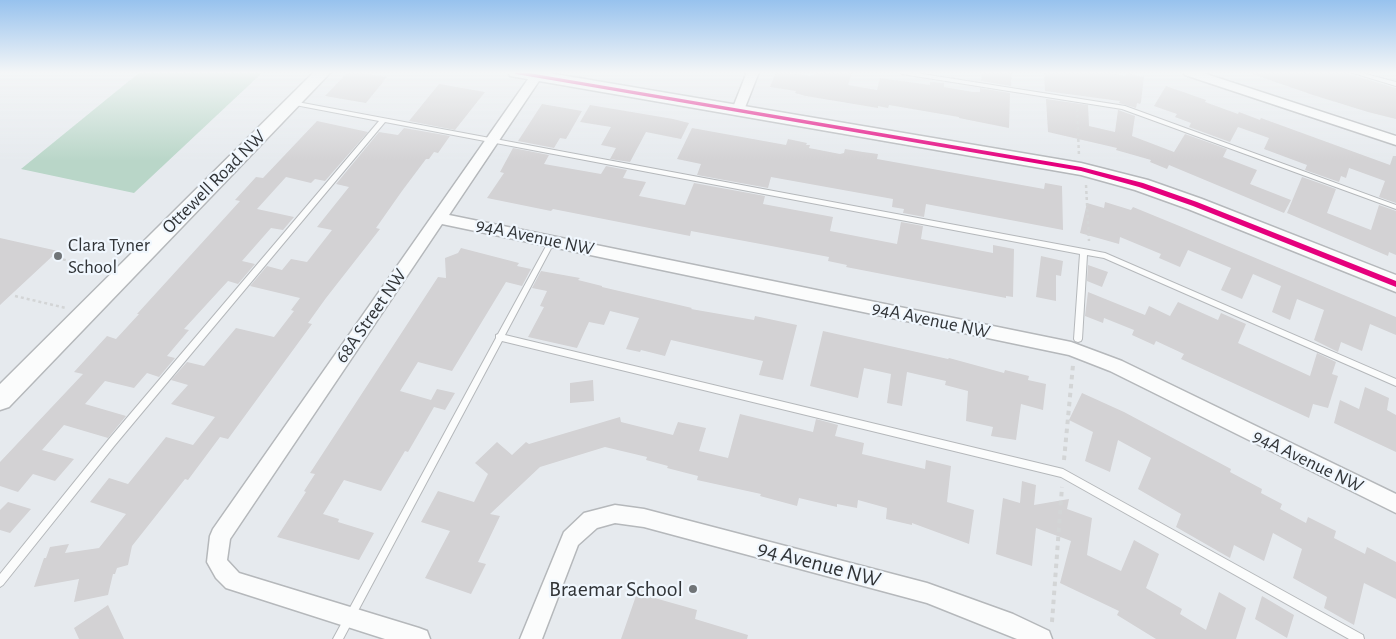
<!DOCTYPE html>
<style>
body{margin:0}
canvas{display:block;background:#e6eaee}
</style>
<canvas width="1396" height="639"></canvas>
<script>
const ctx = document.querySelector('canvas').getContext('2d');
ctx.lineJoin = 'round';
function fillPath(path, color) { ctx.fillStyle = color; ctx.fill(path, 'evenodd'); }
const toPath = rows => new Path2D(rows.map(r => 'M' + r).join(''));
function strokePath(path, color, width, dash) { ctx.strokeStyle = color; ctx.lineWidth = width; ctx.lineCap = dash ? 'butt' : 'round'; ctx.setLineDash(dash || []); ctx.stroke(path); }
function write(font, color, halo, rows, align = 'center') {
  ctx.font = font + ' "Alegreya Sans",sans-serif'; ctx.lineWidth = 4.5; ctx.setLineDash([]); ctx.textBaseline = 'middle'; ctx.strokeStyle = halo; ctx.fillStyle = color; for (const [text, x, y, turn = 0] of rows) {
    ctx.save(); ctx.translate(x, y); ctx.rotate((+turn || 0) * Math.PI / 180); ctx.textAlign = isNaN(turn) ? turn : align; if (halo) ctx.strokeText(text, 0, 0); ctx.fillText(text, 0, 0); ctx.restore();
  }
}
const green = toPath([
 [140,72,263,72,134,193,21,169]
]);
const building = toPath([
 [348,72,356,72,387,77,366,103,325,96],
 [776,72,814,76,815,72,852,72,848,85,877,90,880,78,930,85,930,82,944,83,944,87,973,92,980,92,980,88,1010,93,1009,128,959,118,959,117,889,105,888,108,878,106,878,108,806,96,795,93,796,91,770,87],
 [982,72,1012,72,1011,86,981,81],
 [1044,72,1105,72,1126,76,1126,73,1144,77,1141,102,1140,104,1137,103,1136,108,1119,103,1120,101,1045,91],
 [1253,72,1348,72,1349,74,1396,88,1396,119,1368,112,1313,95,1252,74],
 [439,84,485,92,455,130,409,121],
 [1166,86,1206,100,1205,102,1238,114,1239,112,1260,120,1261,118,1390,165,1393,156,1396,156,1396,203,1379,197,1385,181,1349,168,1346,178,1341,176,1339,182,1305,170,1307,165,1264,149,1269,138,1238,127,1230,142,1189,127,1191,123,1175,117,1177,114,1154,106],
 [1046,99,1088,105,1089,126,1115,132,1118,110,1135,116,1132,136,1174,152,1185,134,1227,149,1223,157,1257,170,1250,184,1291,200,1284,213,1169,165,1167,169,1150,162,1151,160,1116,150,1117,148,1048,132],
 [542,104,582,111,566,139,560,138,554,148,518,141],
 [590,105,673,119,689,123,681,139,646,132,630,162,610,159,616,148,601,145,611,127,580,122],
 [317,121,368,132,325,181,315,179,311,183,286,177,257,209,294,217,283,230,271,228,242,261,255,264,238,284,228,281,184,329,189,330,167,356,175,358,159,377,147,373,134,388,105,381,85,404,126,416,108,438,64,425,42,450,74,459,55,481,33,474,18,492,0,486,0,462,83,374,74,372,107,336,116,339,139,314,137,314,240,201,235,200,256,177,263,178],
 [404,128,450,136,438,153,434,152,429,159,426,159,402,191,376,228,380,229,326,298,308,323,312,324,228,439,220,437,188,480,185,479,132,546,128,565,117,568,115,574,113,574,108,595,74,602,79,579,34,587,44,558,46,558,50,547,69,544,65,553,99,548,126,514,90,502,109,478,128,484,166,437,193,445,215,417,171,404,188,385,171,380,187,362,204,366,236,328,274,337,294,311,291,310,300,298,250,286,267,266,282,270,291,259,307,262,332,230,317,227,349,187,336,184,379,132,398,135],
 [692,128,786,145,788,139,807,143,806,145,810,145,809,148,840,154,844,153,845,149,863,152,878,154,877,159,1044,189,1045,183,1062,186,1063,230,926,204,924,217,903,213,904,209,892,207,893,199,771,177,768,188,697,175,701,164,677,159],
 [513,148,549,155,544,164,601,174,606,166,627,170,623,178,646,182,639,196,685,205,694,183,765,196,763,204,833,217,830,231,897,244,901,222,923,226,921,239,993,253,993,245,1014,249,1013,297,1006,296,1006,298,846,267,847,265,828,261,829,257,766,245,691,231,690,236,553,209,551,211,487,198,504,173,500,172],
 [1302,177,1336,189,1327,213,1371,230,1379,205,1396,211,1396,255,1389,252,1388,256,1287,213],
 [1105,202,1131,210,1133,207,1177,225,1396,317,1396,335,1370,324,1362,351,1341,342,1338,352,1314,340,1324,310,1297,299,1290,320,1272,312,1281,286,1253,274,1242,299,1221,290,1231,268,1188,250,1180,267,1159,258,1161,254,1120,237,1119,244,1080,233,1087,203,1104,208],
 [0,238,58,251,0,305],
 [461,248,519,263,517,266,531,269,522,286,506,282,452,371,418,362,400,391,431,400,437,389,455,393,445,410,434,407,408,452,405,451,381,491,344,480,323,514,339,519,338,522,374,533,359,560,277,537,306,492,304,491,315,474,310,473,438,277,446,278,445,258,458,253],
 [1041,256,1063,261,1061,276,1056,275,1056,301,1036,297],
 [1088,265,1108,272,1102,287,1087,281],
 [541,271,580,278,578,280,602,286,602,287,692,308,691,309,754,320,755,316,797,325,783,380,759,375,763,361,671,340,665,356,641,350,640,352,626,349,639,318,610,311,604,325,589,322,577,348,528,337,544,307,540,306,547,291,532,288],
 [1088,292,1145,315,1149,306,1170,316,1178,302,1218,320,1221,313,1246,324,1238,343,1310,376,1317,353,1336,362,1332,374,1338,376,1328,408,1313,404,1309,418,1181,359,1184,354,1156,341,1154,345,1132,335,1134,330,1104,318,1103,323,1085,316],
 [823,331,948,359,949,358,1004,373,1005,370,1029,376,1028,380,1046,384,1043,410,1021,404,1016,440,991,436,993,427,966,421,968,391,945,385,946,381,907,372,902,406,887,403,891,374,864,368,858,398,810,386],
 [593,380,594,401,570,403,570,383],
 [1365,387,1389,398,1387,410,1396,415,1396,452,1334,423,1340,400,1359,409],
 [1082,393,1124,412,1231,469,1230,472,1262,489,1261,493,1282,504,1280,509,1306,523,1308,517,1336,531,1334,538,1365,554,1367,547,1396,562,1396,599,1364,583,1354,625,1324,608,1327,597,1293,578,1302,549,1273,533,1264,561,1234,545,1230,558,1176,527,1181,514,1138,489,1151,458,1118,440,1110,472,1085,461,1093,432,1069,420],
 [740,414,813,432,816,419,838,425,835,436,864,443,862,454,925,469,926,460,951,466,947,502,974,510,969,544,912,523,912,525,886,519,887,508,858,500,857,508,837,504,837,507,799,498,797,506,760,496,761,494,697,480,698,476,667,468,668,466,646,460,647,457,605,447,540,467,490,514,500,516,478,562,486,564,471,594,425,578,450,531,421,522,438,491,474,502,488,474,475,463,497,442,512,455,526,442,529,444,620,417,621,422,673,435,678,422,706,428,699,451,728,458],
 [1022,481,1036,485,1034,505,1069,499,1067,509,1092,518,1087,555,1121,571,1134,540,1159,554,1146,588,1182,609,1180,614,1206,630,1219,592,1246,608,1236,639,1156,639,1117,615,1119,611,1060,583,1071,541,1036,528,1032,566,996,554,1003,498,1020,503],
 [8,502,31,509,10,533,0,530,0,510],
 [637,593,697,610,695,619,748,635,747,639,621,639],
 [1262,596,1294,615,1287,638,1255,619],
 [108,605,124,639,79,639,74,628]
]);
const pathFar1 = toPath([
 [1070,72,1070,88],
 [1077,109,1079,156],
 [1086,185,1089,241],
 [57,258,103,269],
 [15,296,66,308]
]);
const path = toPath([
 [1064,460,1073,365],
 [1052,622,1062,487]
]);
const lane = toPath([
 [899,72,910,72,1125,106,1396,205,1396,209,1122,109,902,74,899,72],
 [1350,72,1358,72,1396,82,1396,86,1350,72],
 [292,101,1105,253,1396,379,1396,386,1104,258,1087,255,1082,339,1081,341,1078,342,1075,341,1074,339,1080,254,385,122,115,445,3,585,0,587,0,574,109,439,379,121,290,104,290,102,292,101],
 [550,239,554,239,555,241,505,335,1063,469,1363,635,1364,639,1349,639,1061,477,502,341,343,639,333,639,496,338,496,335,498,334,550,239]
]);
const street = toPath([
 [533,72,541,72,543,75,449,215,1071,342,1122,361,1396,494,1396,513,1110,371,1069,355,442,224,230,539,227,560,239,573,419,628,427,631,430,639,385,639,226,588,216,578,207,562,210,536,213,529,533,72],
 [747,72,759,72,744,110,738,114,733,113,732,110,747,72],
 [1183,72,1200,72,1396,136,1396,145,1185,75,1183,72],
 [615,505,644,509,927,583,1013,614,1049,631,1052,639,1017,639,927,603,644,527,615,523,597,528,578,545,542,639,520,639,564,532,584,513,615,505]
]);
const secondary = toPath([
 [314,72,331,72,9,407,0,410,0,384,314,72],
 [508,72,543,72,1081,163,1148,180,1202,199,1396,275,1396,292,1188,209,1135,190,1081,175,516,77,510,76,508,72]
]);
const bus1 = toPath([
 [513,72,523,72,1081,167,1143,183,1197,202,1396,281,1396,287,1193,206,1139,187,1081,171,516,74,513,72]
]);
const markers = [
 [58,256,5,"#707477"],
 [693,589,5,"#707477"]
];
const streetNames = [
 ["Ottewell Road NW",214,182,-45],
 ["94A Avenue NW",535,237,12],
 ["68A Street NW",371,316,-55],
 ["94A Avenue NW",931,320,12],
 ["94A Avenue NW",1308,461,26]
];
const poiNames = [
 ["Clara Tyner",68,245],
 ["School",68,267]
];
const nearStreetnames = [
 ["94 Avenue NW",819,564,15]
];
const nearPoinames = [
 ["Braemar School",683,589]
];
fillPath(green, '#b9d6c8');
fillPath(building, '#d3d2d4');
strokePath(lane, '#b5b8bb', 2);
strokePath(street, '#b5b8bb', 3);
strokePath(secondary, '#b5b8bb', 3);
strokePath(pathFar1, '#d3d5d6', 2.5, [3, 3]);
strokePath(path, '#d3d5d6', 4, [4.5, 4.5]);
fillPath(lane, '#fbfcfc');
fillPath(street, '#fbfcfc');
fillPath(secondary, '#fbfcfc');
fillPath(bus1, '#e5007d');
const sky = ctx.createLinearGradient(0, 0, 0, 161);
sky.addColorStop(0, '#97c2ee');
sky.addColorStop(0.45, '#f4f6f7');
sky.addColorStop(1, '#f4f6f700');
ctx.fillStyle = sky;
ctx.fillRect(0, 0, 1396, 161);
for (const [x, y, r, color] of markers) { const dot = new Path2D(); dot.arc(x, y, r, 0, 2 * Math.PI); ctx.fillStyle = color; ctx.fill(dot); strokePath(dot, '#f0f7fe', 2); }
write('19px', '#313437', '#f0f7fe', streetNames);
write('19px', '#313437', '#f0f7fe', poiNames, 'left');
write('22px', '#313437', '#f0f7fe', nearStreetnames);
write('22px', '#313437', '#f0f7fe', nearPoinames, 'right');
</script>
